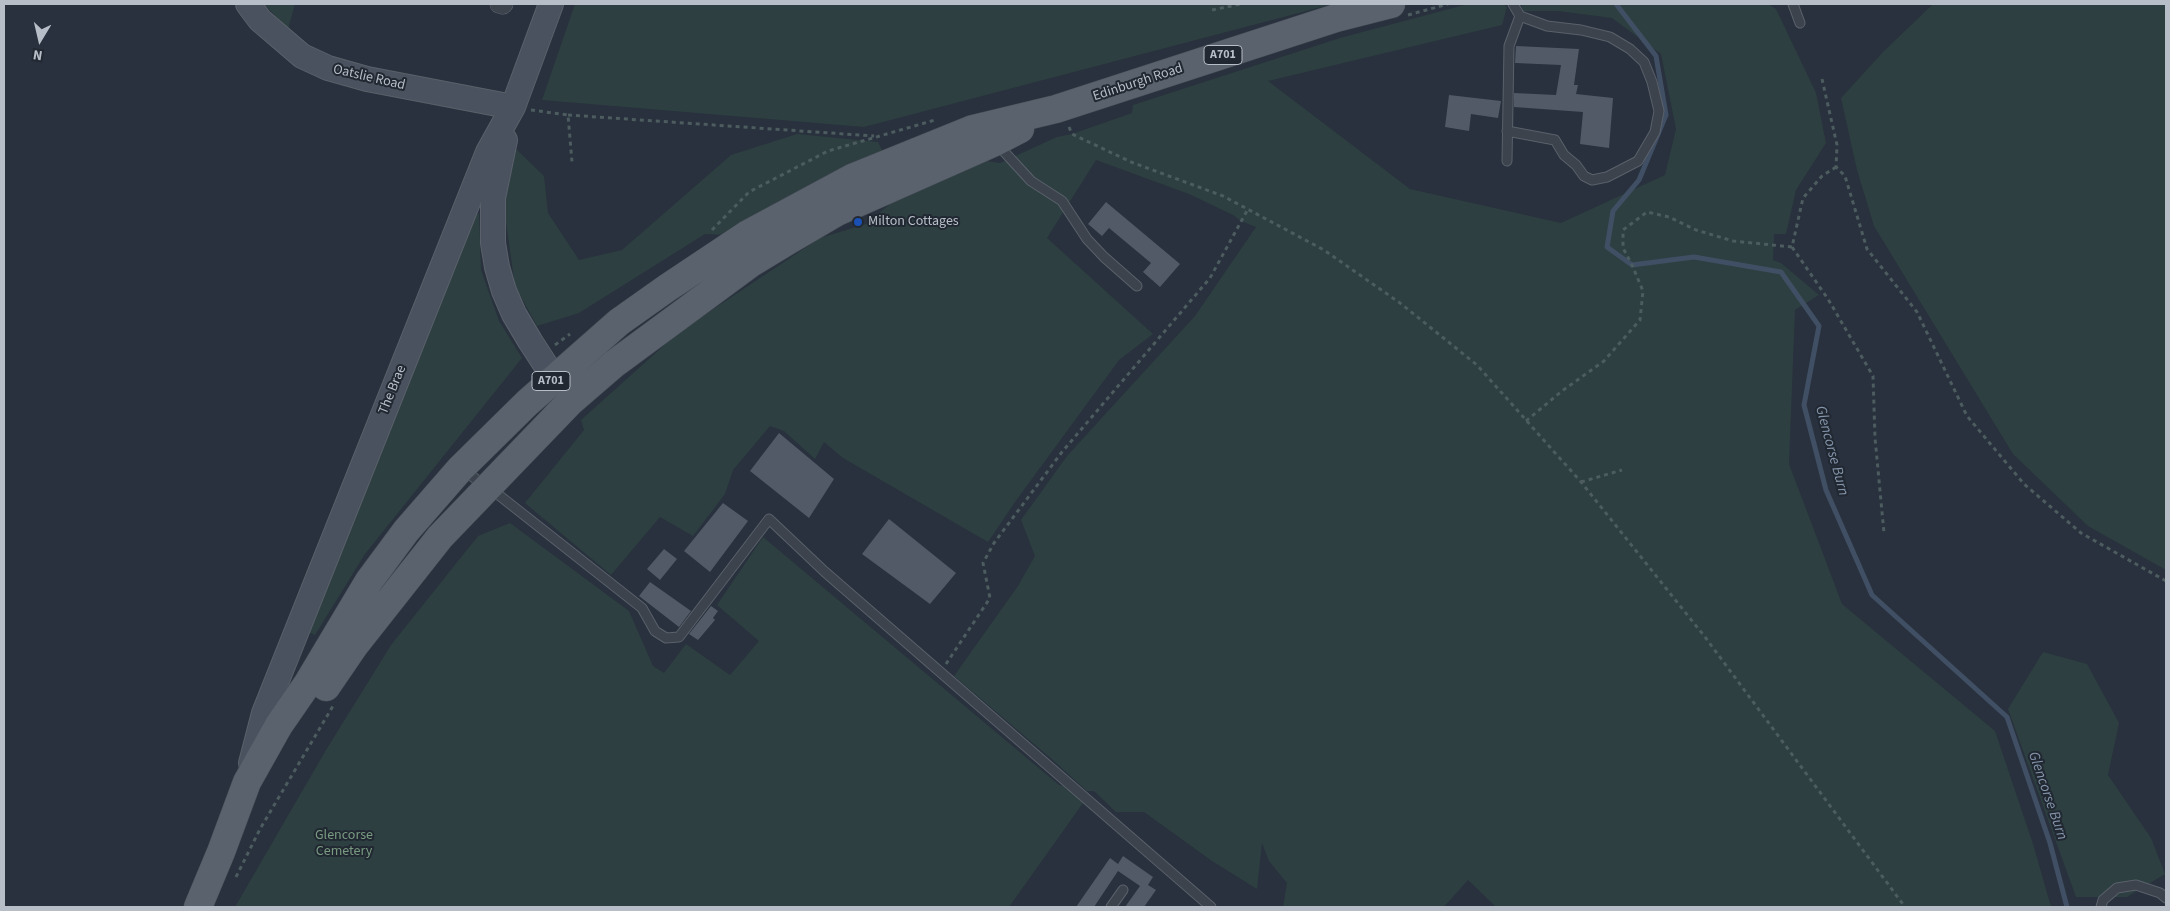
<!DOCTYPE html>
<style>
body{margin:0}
#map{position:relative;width:2170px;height:911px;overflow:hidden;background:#28313d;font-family:"Source Sans 3",sans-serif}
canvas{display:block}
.frame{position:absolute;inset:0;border:5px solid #b8bec8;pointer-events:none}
.north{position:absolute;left:15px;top:15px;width:50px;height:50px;-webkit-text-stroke:4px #212832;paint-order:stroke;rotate:189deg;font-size:14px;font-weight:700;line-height:20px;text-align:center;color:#b8bec8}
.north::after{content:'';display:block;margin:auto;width:18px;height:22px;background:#b8bec8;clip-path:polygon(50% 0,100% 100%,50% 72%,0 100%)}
</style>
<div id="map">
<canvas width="2170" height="911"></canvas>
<div class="frame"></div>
<div class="north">N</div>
</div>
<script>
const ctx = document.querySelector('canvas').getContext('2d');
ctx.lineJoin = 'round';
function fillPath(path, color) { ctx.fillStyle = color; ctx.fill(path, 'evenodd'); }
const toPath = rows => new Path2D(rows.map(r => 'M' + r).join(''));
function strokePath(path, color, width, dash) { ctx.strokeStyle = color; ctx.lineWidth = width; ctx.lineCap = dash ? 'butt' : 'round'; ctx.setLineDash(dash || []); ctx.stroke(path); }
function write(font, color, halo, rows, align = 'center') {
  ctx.font = font + ' "Source Sans 3",sans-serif'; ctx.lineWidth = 4; ctx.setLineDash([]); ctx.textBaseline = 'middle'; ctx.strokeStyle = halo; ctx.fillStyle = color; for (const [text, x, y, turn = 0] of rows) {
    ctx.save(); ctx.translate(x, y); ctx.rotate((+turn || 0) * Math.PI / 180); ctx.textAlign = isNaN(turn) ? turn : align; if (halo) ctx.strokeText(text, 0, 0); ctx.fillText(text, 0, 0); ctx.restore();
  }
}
const green = toPath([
 [264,4,295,4,288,29],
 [575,4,1333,4,864,127,542,100],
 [1468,4,1503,4,1507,7,1502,25,1268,81,1410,189,1561,223,1665,175,1676,129,1661,54,1612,18,1558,11,1523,11,1521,4,1768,4,1776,9,1816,93,1826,143,1796,190,1786,234,1774,234,1773,260,1781,263,1819,295,1795,310,1789,464,1842,604,1995,731,2033,844,2051,907,1496,907,1468,880,1444,907,1283,907,1287,883,1269,861,1262,843,1257,889,1212,861,1144,812,1116,812,1094,791,1087,791,1054,761,954,676,1018,586,1035,556,1021,520,1067,456,1195,316,1256,227,1241,221,1233,215,1189,194,1096,160,1047,238,1153,334,1119,360,1015,502,988,542,843,458,824,442,815,459,784,431,770,426,733,470,725,494,693,536,660,517,611,575,525,503,584,430,581,420,679,332,820,238,866,224,903,193,974,159,1000,163,1057,137,1072,134,1132,113,1133,105,1340,38],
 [1933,4,2166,4,2166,570,2088,526,2013,454,1874,226,1857,170,1841,98,1883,52],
 [797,134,878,142,883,152,728,235,705,234,579,313,537,326,515,286,504,208,516,149,544,176,548,213,579,260,622,250,731,155],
 [471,211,479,214,481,270,499,321,522,358,365,554,315,635,306,631],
 [510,523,629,611,653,666,664,673,686,644,730,675,759,641,717,605,763,537,1059,785,1065,786,1083,803,1009,907,235,907,326,750,391,645,478,536],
 [2043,652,2087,664,2119,723,2108,775,2151,838,2165,874,2127,897,2076,897,2008,709]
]);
const stream = toPath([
 [1616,4,1656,56,1666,115,1639,180,1613,211,1607,247,1632,265,1694,257,1781,272,1819,326,1804,405,1826,490,1872,595,2007,717,2050,843,2067,907]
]);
const building = toPath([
 [1516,46,1579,49,1574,85,1578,85,1576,94,1613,98,1609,148,1580,144,1583,112,1514,107,1514,93,1556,95,1561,65,1515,63],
 [1449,95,1501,101,1498,118,1471,114,1469,131,1445,127],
 [1106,202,1180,264,1160,287,1143,272,1151,263,1109,228,1102,236,1088,224],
 [779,433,834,479,809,518,750,471],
 [723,503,748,521,710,572,684,551],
 [889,519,956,573,930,604,862,554],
 [664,549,677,559,660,580,647,569],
 [650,582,691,611,679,627,639,596],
 [711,606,718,611,713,618,715,620,698,640,689,634],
 [1123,856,1153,877,1148,885,1156,890,1144,907,1125,907,1140,886,1118,871,1094,907,1076,907,1110,858,1118,864]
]);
const path = toPath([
 [1212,10,1241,4],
 [1408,15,1448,4],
 [1822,79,1837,145,1836,167,1845,176,1867,249,1917,312,1967,416,2024,484,2081,533,2166,581],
 [531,110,568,115,572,162],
 [568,115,874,136],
 [1069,127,1072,134,1131,162,1223,196,1324,250,1400,303,1477,365,1581,482,1705,637,1905,907],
 [1836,167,1822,176,1803,198,1792,247,1828,299,1873,376,1875,438,1884,533],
 [712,230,749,192,828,151,935,120],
 [555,345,570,334],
 [1526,421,1562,391,1604,361,1640,320,1643,291,1632,265,1623,248,1623,230,1647,212,1669,217,1696,230,1733,241,1792,247],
 [1581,482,1622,470],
 [946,664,990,598,983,563,994,543,1062,452,1210,278,1248,209],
 [236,877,260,829,333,706]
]);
const lane = toPath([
 [1793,4,1800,23],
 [1507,131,1555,140,1564,155,1576,165,1584,176,1592,180,1607,177,1638,161,1655,132,1659,111,1652,82,1644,62,1630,49,1610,37,1581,30,1547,26,1520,16],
 [997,144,1031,181,1062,201,1087,239,1104,257,1137,286],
 [1507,161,1509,46,1520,16,1513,4],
 [463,470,500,496,642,608,655,631,666,638,679,637,769,519,825,572,1211,907],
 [1111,907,1123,890],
 [2101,907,2103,900,2117,888,2136,885,2160,893,2166,898]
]);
const street = toPath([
 [499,4,503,5,504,4]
]);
const secondary = toPath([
 [248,4,260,20,302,56,328,68,367,79,513,107],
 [505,140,493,198,493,243,497,267,504,291,514,314,530,341,565,395],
 [251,763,264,713,488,152,513,107,551,4]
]);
const primary = toPath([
 [326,687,354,646,440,537,570,402,614,364,751,263,789,240,837,212,995,142,1020,129],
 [198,907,221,852,247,782,279,725,308,683,369,581,406,531,460,469,527,403,619,322,667,288,748,234,852,178,973,129,1056,109,1336,18,1391,4]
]);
const markers = [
 [858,222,5,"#1a4fb4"]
];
const shields = [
 [1223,55,38],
 [551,381,38]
];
const shieldNames = [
 ["A701",1223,55],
 ["A701",551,381]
];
const streetNames = [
 ["Oatslie Road",369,78,13],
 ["Edinburgh Road",1138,83,-18],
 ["The Brae",393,390,-68]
];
const poiNames = [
 ["Milton Cottages",868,222]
];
const parkNames = [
 ["Glencorse",344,836],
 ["Cemetery",344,852]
];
const waterNames = [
 ["Glencorse Burn",1831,451,75],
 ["Glencorse Burn",2047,796,71]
];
fillPath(green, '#2d3f40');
strokePath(stream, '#404f64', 5);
fillPath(building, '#525a67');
strokePath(lane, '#5a616b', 11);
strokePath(street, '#5a616b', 19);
strokePath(secondary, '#5a616b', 26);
strokePath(primary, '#454c56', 29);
strokePath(path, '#4c5c5f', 3, [4, 4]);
strokePath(lane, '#3c434d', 9);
strokePath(street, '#3c434d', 18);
strokePath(secondary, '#4a525f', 24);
strokePath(primary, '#5a626d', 28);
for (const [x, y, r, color] of markers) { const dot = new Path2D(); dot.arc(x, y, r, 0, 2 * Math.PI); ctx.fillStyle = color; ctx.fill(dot); strokePath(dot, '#212832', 2); }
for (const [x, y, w] of shields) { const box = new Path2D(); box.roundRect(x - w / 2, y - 9.5, w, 19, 4); ctx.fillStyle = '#212832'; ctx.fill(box); strokePath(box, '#b8bec8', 1); }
write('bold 12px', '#b8bec8', null, shieldNames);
write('14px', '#b8bec8', '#212832', streetNames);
write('14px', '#b8bec8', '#212832', poiNames, 'left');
write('14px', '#799b81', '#212832', parkNames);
write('italic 15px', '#8495ab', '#212832', waterNames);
</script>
